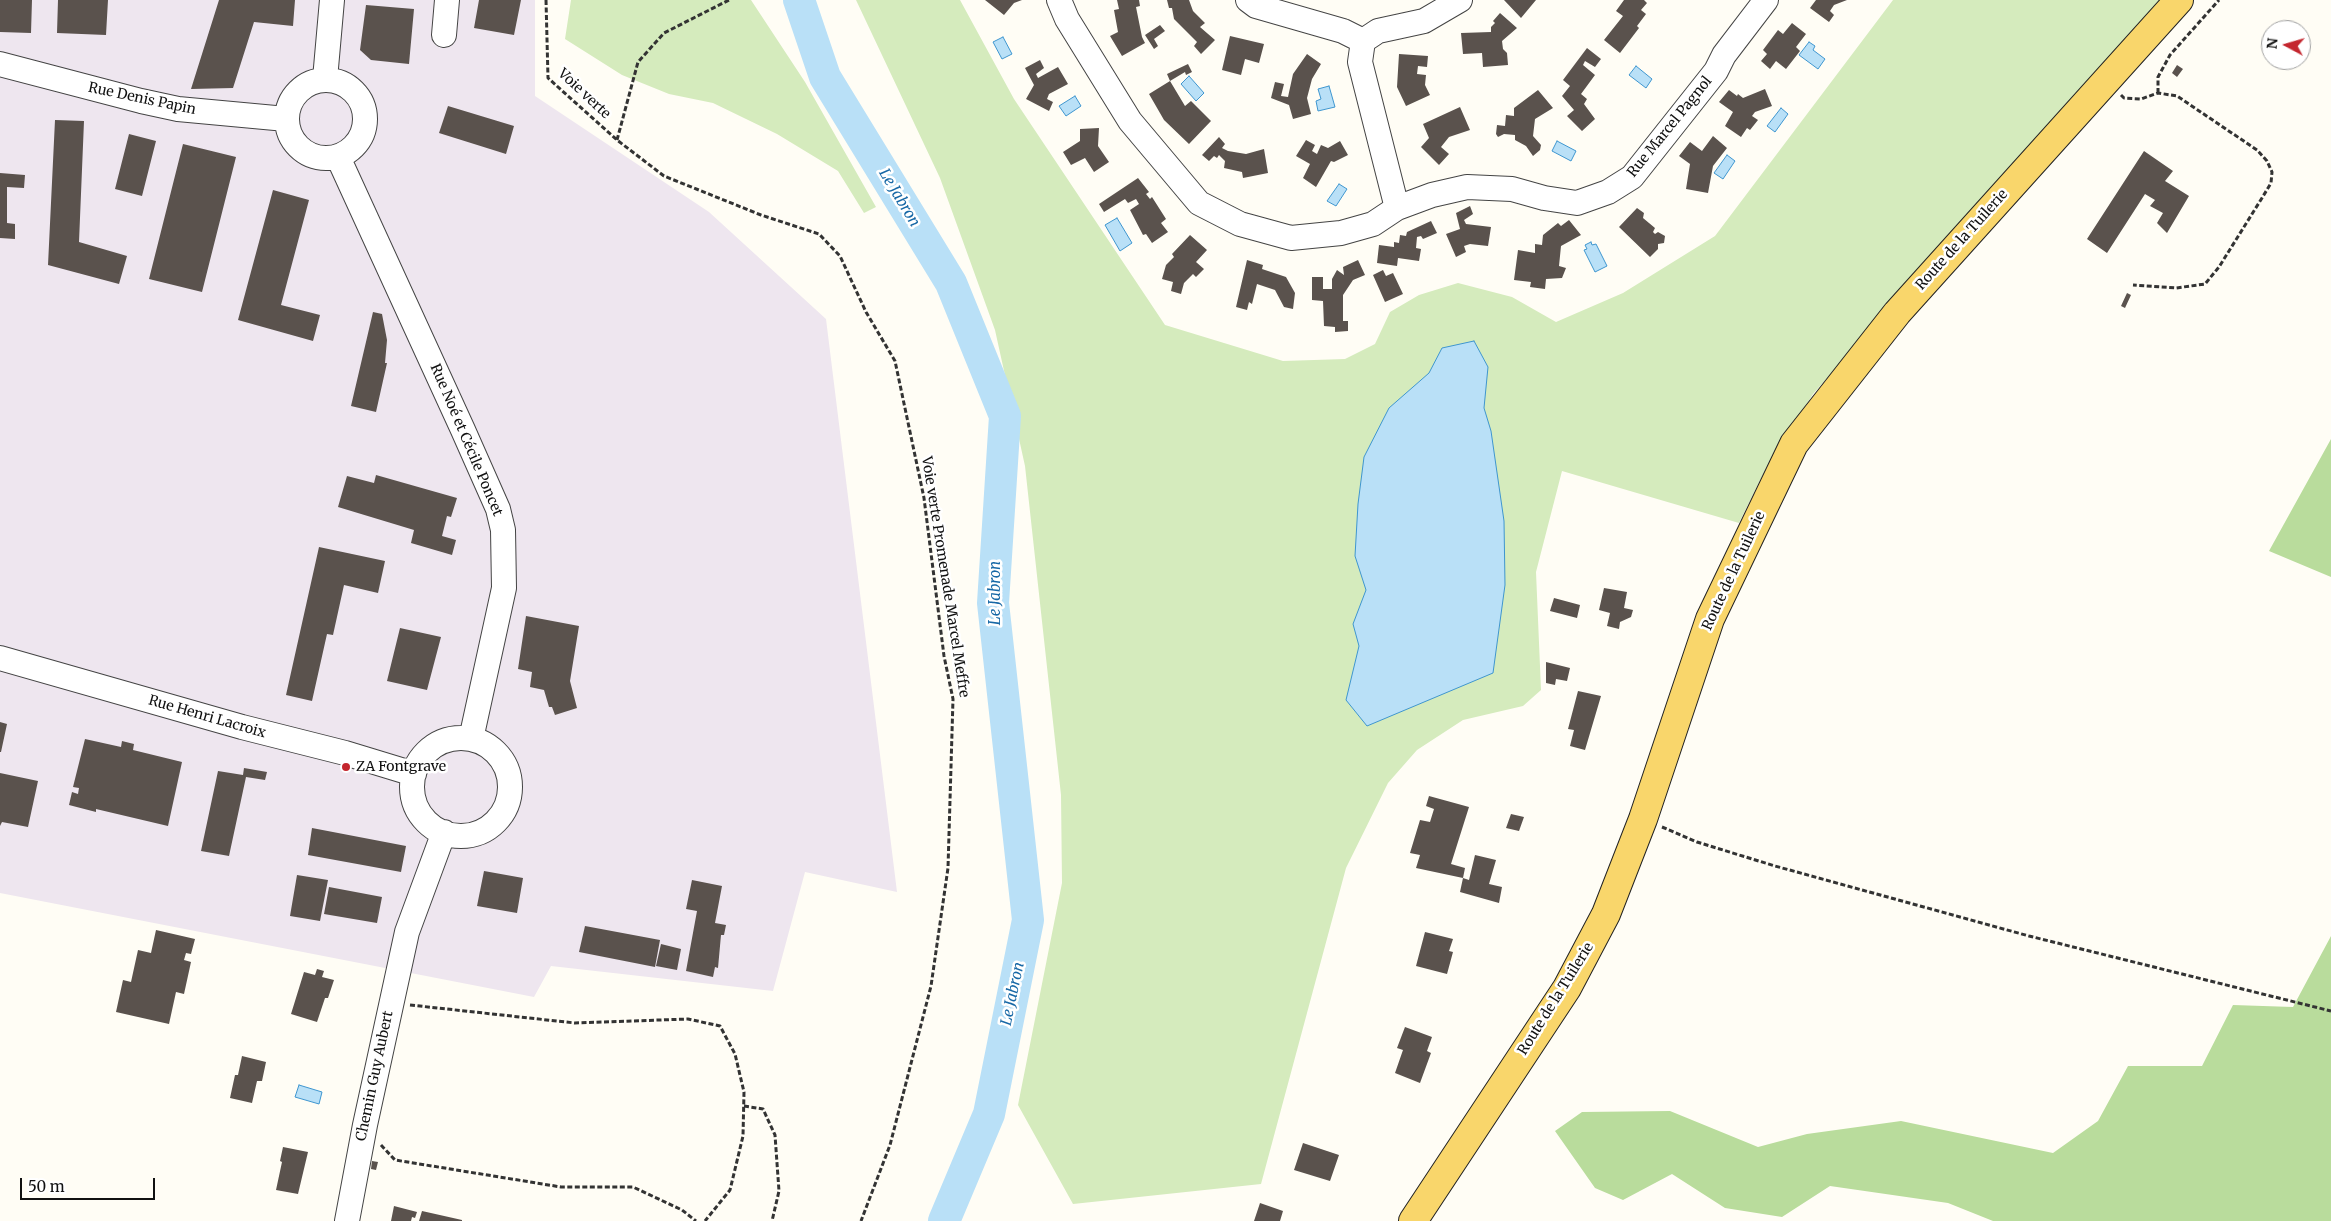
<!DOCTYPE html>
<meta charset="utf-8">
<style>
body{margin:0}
#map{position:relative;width:2331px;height:1221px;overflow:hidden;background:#fffdf5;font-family:Merriweather,serif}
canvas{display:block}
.north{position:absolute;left:2261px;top:20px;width:50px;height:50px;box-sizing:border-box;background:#fff;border:1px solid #a0a0a0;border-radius:50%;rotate:276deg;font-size:14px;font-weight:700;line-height:20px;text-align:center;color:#111}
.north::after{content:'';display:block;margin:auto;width:18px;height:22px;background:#c4262e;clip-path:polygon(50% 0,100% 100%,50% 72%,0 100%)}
.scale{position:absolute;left:20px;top:1178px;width:135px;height:22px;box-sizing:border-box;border:2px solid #111;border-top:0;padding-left:6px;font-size:15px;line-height:18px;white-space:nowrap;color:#111;-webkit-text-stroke:4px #fff;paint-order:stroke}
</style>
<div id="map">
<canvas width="2331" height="1221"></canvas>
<div class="north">N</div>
<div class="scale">50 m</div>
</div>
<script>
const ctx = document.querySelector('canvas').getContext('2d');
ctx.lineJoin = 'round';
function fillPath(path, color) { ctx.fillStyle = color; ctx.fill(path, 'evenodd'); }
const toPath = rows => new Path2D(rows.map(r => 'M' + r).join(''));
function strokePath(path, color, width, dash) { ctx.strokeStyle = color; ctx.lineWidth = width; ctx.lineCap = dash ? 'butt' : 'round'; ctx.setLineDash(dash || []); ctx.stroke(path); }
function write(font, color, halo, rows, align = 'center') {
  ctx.font = font + ' Merriweather,serif'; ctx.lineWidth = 5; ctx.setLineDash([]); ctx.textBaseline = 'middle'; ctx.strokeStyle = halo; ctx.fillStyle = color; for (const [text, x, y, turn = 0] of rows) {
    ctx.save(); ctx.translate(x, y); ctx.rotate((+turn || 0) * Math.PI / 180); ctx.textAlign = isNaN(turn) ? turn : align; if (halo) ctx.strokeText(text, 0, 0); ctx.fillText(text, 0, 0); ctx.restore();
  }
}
const industrial = toPath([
 [0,0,535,0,535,96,709,212,826,319,897,892,805,872,773,991,551,966,534,997,0,893]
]);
const green = toPath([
 [571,0,751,0,805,82,876,207,864,213,838,171,777,134,713,103,669,94,622,75,565,39],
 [856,0,960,0,1014,99,1165,325,1283,361,1345,359,1375,344,1390,312,1419,295,1458,283,1512,297,1556,322,1623,293,1715,236,1893,0,2165,0,1953,235,1813,394,1766,468,1739,523,1562,471,1536,572,1541,690,1523,706,1463,720,1417,750,1388,783,1346,868,1261,1184,1073,1204,1018,1105,1062,883,1061,795,1025,466,995,330,940,178]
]);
const forest = toPath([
 [2331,439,2331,577,2269,551],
 [2331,936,2331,1221,1993,1221,1948,1203,1830,1186,1782,1217,1725,1208,1672,1174,1623,1200,1595,1188,1555,1131,1582,1112,1670,1111,1758,1147,1807,1134,1901,1121,2053,1153,2098,1121,2128,1066,2202,1066,2233,1005,2293,1007]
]);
const water = toPath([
 [1003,37,1012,54,1002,59,993,42,1003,37],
 [1809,42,1815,46,1813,50,1825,59,1818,69,1799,55,1809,42],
 [1636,66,1652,79,1646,88,1629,75,1636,66],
 [1189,76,1204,93,1196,101,1181,84,1189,76],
 [1329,86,1335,107,1318,111,1316,101,1321,99,1318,89,1329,86],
 [1075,96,1081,106,1066,116,1059,106,1075,96],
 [1781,108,1788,114,1775,132,1767,126,1781,108],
 [1557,141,1576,151,1571,161,1552,151,1557,141],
 [1727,155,1735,161,1723,179,1714,173,1727,155],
 [1339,184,1347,189,1336,206,1327,201,1339,184],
 [1117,218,1132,243,1120,251,1105,225,1117,218],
 [1591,242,1592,245,1596,244,1607,266,1595,272,1584,250,1587,249,1585,245,1591,242],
 [1474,341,1488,367,1484,408,1491,431,1504,521,1505,585,1493,673,1367,726,1346,700,1359,646,1353,624,1366,590,1355,556,1358,504,1364,457,1389,408,1429,373,1442,348,1474,341],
 [299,1085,322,1092,319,1104,295,1097,299,1085]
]);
const river = toPath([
 [799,0,825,77,951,283,1005,416,993,603,1028,920,989,1114,944,1221]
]);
const building = toPath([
 [0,0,32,0,31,33,0,32],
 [58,0,108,0,106,35,57,33],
 [219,0,295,0,293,26,254,22,233,88,191,89],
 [479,0,521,0,514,35,474,28],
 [985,0,1022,0,1014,3,1004,15],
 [1117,0,1139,0,1140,6,1136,7,1142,37,1145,43,1122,56,1110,36,1118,32,1114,10,1119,9],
 [1167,0,1189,0,1193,11,1205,23,1200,27,1215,40,1201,54,1194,46,1197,42,1174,19,1172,8,1169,8],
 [1504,0,1536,0,1521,18],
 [1624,0,1644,0,1647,3,1641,10,1646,14,1637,26,1639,28,1620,53,1604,40,1623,16,1616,11],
 [1816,0,1847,0,1834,5,1830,11,1834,15,1829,22,1810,8],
 [366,5,414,9,409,64,371,60,360,50],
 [1500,13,1517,28,1502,41,1503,49,1507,53,1508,65,1483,67,1482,53,1463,54,1461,33,1491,32,1491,27,1495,23,1493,21],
 [1792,23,1806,34,1796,47,1800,51,1786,69,1776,61,1770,69,1761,61,1767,54,1763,50,1778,30,1783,34],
 [1160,25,1165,31,1154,39,1158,46,1154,49,1145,35],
 [1230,36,1264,44,1259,63,1245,59,1241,75,1222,70],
 [1587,48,1601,59,1595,67,1585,61,1583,65,1595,75,1581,94,1587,99,1584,104,1595,119,1582,131,1567,116,1574,110,1562,96,1570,86,1563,80],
 [1307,54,1321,64,1312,79,1307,98,1311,114,1293,119,1289,105,1271,98,1275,82,1284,84,1281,96,1288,97,1293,74],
 [1399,54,1428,56,1427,67,1418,66,1417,74,1426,75,1425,85,1430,95,1406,106,1397,87],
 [1040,60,1044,68,1036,74,1038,78,1058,67,1068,84,1049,94,1047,99,1053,102,1049,111,1026,99,1034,85,1025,68],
 [1188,64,1192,72,1186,75,1185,72,1170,81,1185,106,1191,101,1211,121,1189,144,1164,120,1149,94,1170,81,1167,74],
 [2177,65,2183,69,2177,77,2172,73],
 [1765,89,1772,106,1755,112,1752,116,1758,120,1750,130,1747,128,1741,137,1725,126,1733,112,1719,102,1729,90,1737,96,1738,94,1743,98],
 [1538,90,1553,108,1535,119,1533,136,1541,145,1540,150,1533,156,1526,146,1515,140,1515,135,1504,134,1498,137,1496,134,1497,125,1505,126,1506,115,1514,116,1514,108],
 [448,106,514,126,506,154,439,133],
 [1460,107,1470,130,1449,137,1441,147,1449,154,1439,165,1421,147,1429,138,1423,124],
 [55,120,84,121,79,242,127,256,119,284,48,265],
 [1099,128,1098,146,1109,162,1094,172,1085,158,1071,165,1063,152,1080,141,1080,129],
 [129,134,156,141,142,196,115,189],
 [1713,136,1727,148,1713,166,1708,193,1686,189,1690,164,1679,156,1690,142,1702,151],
 [1219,137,1225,144,1222,148,1228,151,1246,154,1264,149,1268,173,1243,178,1242,172,1224,168,1225,161,1219,155,1217,158,1214,156,1209,161,1202,155],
 [1306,140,1315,145,1312,151,1317,154,1321,145,1328,148,1340,141,1348,155,1334,162,1331,161,1316,187,1303,178,1310,164,1296,156],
 [183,144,236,157,202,292,149,279],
 [2144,151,2173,171,2165,181,2189,196,2167,233,2157,223,2163,213,2150,206,2155,200,2145,194,2107,253,2087,239],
 [0,173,25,175,24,188,7,187,7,223,15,224,15,239,0,238],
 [1138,178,1149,192,1146,194,1150,199,1152,197,1166,219,1161,223,1168,232,1152,243,1146,234,1143,235,1130,210,1139,204,1136,199,1128,203,1125,199,1104,212,1099,204],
 [273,190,309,200,281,305,320,315,313,341,238,320],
 [1470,206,1473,214,1464,220,1466,224,1491,227,1488,246,1470,244,1464,246,1466,252,1456,257,1446,234,1460,229,1456,213],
 [1637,208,1644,213,1643,218,1655,228,1653,232,1655,234,1658,232,1665,236,1664,243,1658,244,1658,249,1650,257,1619,227],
 [1569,220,1581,235,1561,246,1559,266,1566,268,1562,278,1546,279,1545,289,1530,287,1531,282,1514,280,1518,250,1535,253,1535,244,1542,245,1543,235,1558,223,1561,226],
 [1431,221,1437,233,1423,239,1421,236,1417,237,1416,248,1421,249,1419,261,1398,258,1397,266,1377,263,1379,245,1394,247,1394,242,1399,243,1400,235,1406,236,1407,232],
 [1190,235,1207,250,1196,262,1204,269,1196,277,1193,274,1184,283,1181,294,1171,291,1173,282,1162,279,1166,265,1174,257,1172,254],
 [1247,260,1263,265,1262,269,1286,277,1295,293,1293,309,1284,307,1275,290,1257,284,1252,304,1249,302,1247,310,1236,307],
 [1358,260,1365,275,1353,280,1343,295,1343,321,1348,321,1348,331,1335,332,1335,327,1324,326,1323,301,1312,300,1312,277,1323,277,1323,289,1332,289,1332,279,1337,270,1344,275,1343,267],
 [1383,270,1386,276,1393,273,1403,294,1385,302,1373,275],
 [2127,293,2131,295,2125,308,2121,306],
 [373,312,382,314,387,340,385,363,387,363,376,412,351,406],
 [376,475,457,498,451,517,447,516,442,536,456,540,452,555,411,543,414,530,338,507,347,476,374,483],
 [319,547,385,561,378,593,344,585,333,635,327,634,312,701,286,695],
 [1604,588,1627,592,1624,608,1633,610,1631,617,1620,622,1619,629,1607,626,1610,613,1599,610],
 [1554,598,1580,605,1577,618,1550,611],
 [526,616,579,626,570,681,577,708,555,715,552,707,549,707,544,690,530,687,532,672,518,669],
 [400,628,441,637,427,690,387,681],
 [1546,662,1570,668,1567,681,1556,679,1555,685,1546,683],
 [1578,691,1601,696,1585,750,1570,746,1574,730,1568,729],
 [0,722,7,724,1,752,0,752],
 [85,739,121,747,122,741,134,744,133,750,182,762,168,826,96,809,96,812,69,805,72,792,78,794,79,788,73,787],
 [244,768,267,772,265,780,246,777,229,856,201,851,218,771,243,775],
 [0,773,38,781,28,827,2,822,0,826],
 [1429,796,1469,807,1451,864,1465,868,1463,878,1416,868,1420,855,1410,853,1420,820,1430,822,1434,809,1426,806],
 [1511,814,1524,817,1519,831,1506,828],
 [312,828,406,846,401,872,308,855],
 [1475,855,1496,860,1489,884,1502,887,1499,903,1460,892,1463,878,1469,880],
 [484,871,523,878,517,913,477,906],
 [297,875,328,880,320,921,290,916],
 [692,880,722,886,715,923,726,925,724,935,721,935,718,968,715,967,713,977,686,971,697,911,686,909],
 [329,887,382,897,377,923,324,914],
 [585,926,660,940,655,967,579,952],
 [156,930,195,939,191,954,186,953,184,960,191,962,184,994,176,992,169,1024,116,1012,123,980,131,982,138,950,151,953],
 [1425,932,1453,939,1449,951,1453,952,1447,974,1416,966],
 [661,944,681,949,677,970,656,966],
 [317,969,324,971,322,977,334,980,328,998,325,998,317,1022,291,1014,304,972,315,975],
 [1405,1027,1432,1037,1427,1051,1431,1053,1420,1083,1395,1073,1403,1050,1397,1048],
 [242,1056,266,1062,262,1081,257,1081,252,1103,230,1098,235,1075,238,1075],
 [1303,1143,1339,1155,1330,1181,1294,1170],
 [283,1147,308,1152,298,1194,276,1190,282,1162,280,1161],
 [372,1161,378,1162,376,1170,371,1169],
 [1260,1203,1283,1211,1280,1221,1254,1221],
 [394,1206,417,1212,415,1218,412,1217,411,1221,391,1221],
 [422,1211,462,1220,462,1221,419,1221]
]);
const path = toPath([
 [546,0,548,78,617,140,664,176,761,215,819,234,840,256,866,312,895,361,924,498,944,656,953,699,948,868,931,986,890,1145,861,1221],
 [2158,93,2158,77,2170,55,2219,0],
 [2121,95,2124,98,2141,99,2158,93,2177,96,2257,150,2267,161,2272,172,2271,183,2262,198,2219,267,2205,284,2176,288,2133,285],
 [617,140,638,62,664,33,729,0],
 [1662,827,1697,842,1775,866,2029,936,2331,1011],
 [410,1005,575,1023,688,1019,720,1026,735,1054,744,1092,743,1136,730,1190,705,1221],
 [744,1106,763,1109,775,1135,779,1191,772,1221],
 [381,1145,395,1160,561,1187,633,1187,682,1210,696,1221]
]);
const minor = toPath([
 [1059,0,1067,19,1130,121,1199,203,1240,224,1291,238,1341,233,1373,224,1397,208,1432,195,1467,187,1512,189,1544,198,1577,203,1608,192,1632,177,1716,71,1724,55,1766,0],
 [1248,0,1256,6,1343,31,1363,41,1360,62,1397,208],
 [444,35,447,0],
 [1363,41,1378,31,1424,21,1460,0],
 [0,64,141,101,178,109,286,119],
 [325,79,332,0],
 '287 119a39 39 0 1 1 78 0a39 39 0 1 1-78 0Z',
 [338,157,463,430,498,509,503,530,504,588,471,739],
 [0,658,242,727,345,753,414,774],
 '412 787a49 49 0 1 1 98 0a49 49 0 1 1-98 0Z',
 [347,1221,365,1125,407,932,444,832]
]);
const major = toPath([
 [1413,1221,1567,988,1606,914,1643,819,1710,619,1794,444,1897,313,2179,0]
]);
const markers = [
 [346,767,5,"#c4262e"]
];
const streetNames = [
 ["Voie verte",584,94,43],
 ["Rue Denis Papin",142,99,12],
 ["Rue Marcel Pagnol",1670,127,-51],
 ["Route de la Tuilerie",1962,240,-48],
 ["Rue Noé et Cécile Poncet",466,440,67],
 ["Route de la Tuilerie",1734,571,-65],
 ["Voie verte Promenade Marcel Meffre",945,577,81],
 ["Rue Henri Lacroix",207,717,16],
 ["Route de la Tuilerie",1556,999,-58],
 ["Chemin Guy Aubert",375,1076,-78]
];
const poiNames = [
 ["ZA Fontgrave",356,767]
];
const waterNames = [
 ["Le Jabron",899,198,59],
 ["Le Jabron",996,593,-90],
 ["Le Jabron",1013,994,-78]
];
fillPath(industrial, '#eee6ef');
fillPath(green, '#d5ebbd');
fillPath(forest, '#b9dc9c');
fillPath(water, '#b9e0f7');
strokePath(water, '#3f96cf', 1);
strokePath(river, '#b9e0f7', 32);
fillPath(building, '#5a524d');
strokePath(minor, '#444', 26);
strokePath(major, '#222', 30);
strokePath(path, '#333', 3, [5, 2.5]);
strokePath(minor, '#fff', 24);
strokePath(major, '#f9d66b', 28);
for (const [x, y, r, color] of markers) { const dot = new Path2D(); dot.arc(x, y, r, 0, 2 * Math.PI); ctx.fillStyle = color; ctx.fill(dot); strokePath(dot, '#fff', 2); }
write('14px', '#111', '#fff', streetNames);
write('14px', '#111', '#fff', poiNames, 'left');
write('italic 15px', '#1768a6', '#fff', waterNames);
</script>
